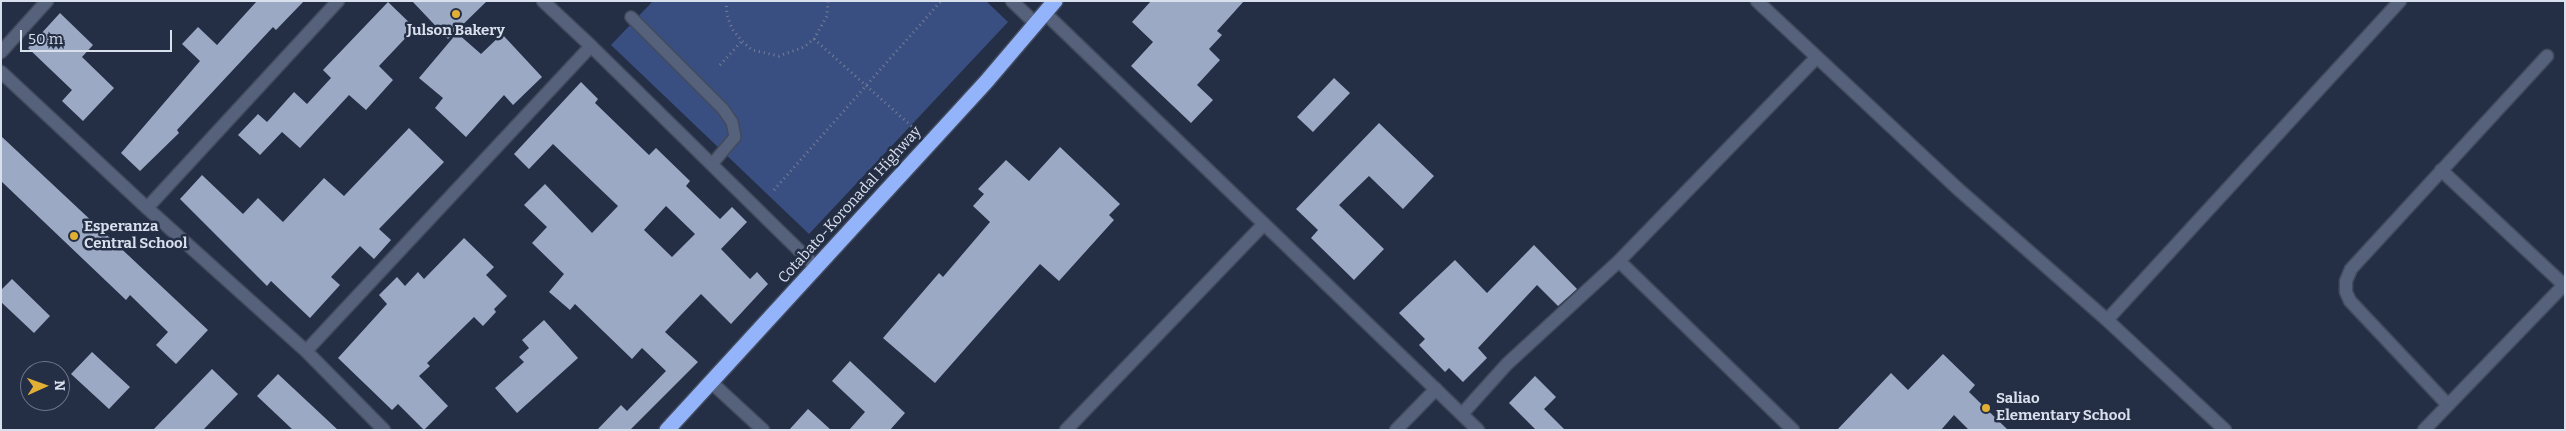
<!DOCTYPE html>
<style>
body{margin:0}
#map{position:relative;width:2566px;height:431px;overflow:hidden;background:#242e44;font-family:Bitter,serif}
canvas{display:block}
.frame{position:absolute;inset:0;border:2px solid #d8dfed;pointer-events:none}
.north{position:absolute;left:20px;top:361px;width:50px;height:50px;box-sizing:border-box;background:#242e44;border:1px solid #6c7588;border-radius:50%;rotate:88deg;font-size:14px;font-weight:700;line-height:20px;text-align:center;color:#d8dfed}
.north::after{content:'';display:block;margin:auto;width:18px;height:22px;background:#e1af34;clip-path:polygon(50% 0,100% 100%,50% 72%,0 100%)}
.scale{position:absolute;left:20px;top:30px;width:152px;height:22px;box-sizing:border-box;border:2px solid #d8dfed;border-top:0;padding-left:6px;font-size:15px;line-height:18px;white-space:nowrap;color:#d8dfed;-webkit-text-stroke:4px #242e44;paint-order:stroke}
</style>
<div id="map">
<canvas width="2566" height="431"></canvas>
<div class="frame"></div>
<div class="north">N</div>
<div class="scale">50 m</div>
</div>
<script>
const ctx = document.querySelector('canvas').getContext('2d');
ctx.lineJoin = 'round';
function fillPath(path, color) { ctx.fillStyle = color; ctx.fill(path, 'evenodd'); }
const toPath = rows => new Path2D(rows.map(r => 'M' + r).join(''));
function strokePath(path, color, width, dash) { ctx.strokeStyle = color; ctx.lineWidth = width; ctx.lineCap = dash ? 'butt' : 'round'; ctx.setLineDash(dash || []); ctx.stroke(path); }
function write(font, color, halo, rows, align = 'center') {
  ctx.font = font + ' Bitter,serif'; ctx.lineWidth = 5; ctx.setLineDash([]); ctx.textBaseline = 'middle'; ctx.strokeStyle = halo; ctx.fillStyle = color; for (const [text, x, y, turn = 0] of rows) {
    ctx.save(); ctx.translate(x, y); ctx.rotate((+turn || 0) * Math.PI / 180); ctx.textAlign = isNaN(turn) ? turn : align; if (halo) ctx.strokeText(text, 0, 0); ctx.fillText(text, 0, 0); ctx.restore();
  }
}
const green = toPath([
 [653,1,986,1,1008,22,809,234,611,45]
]);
const building = toPath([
 [257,1,304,1,276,30,273,27,177,130,179,133,140,171,121,153,200,61,182,44,198,27,217,45],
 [412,1,487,1,448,39],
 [1151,1,1244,1,1217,31,1222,35,1209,49,1220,60,1197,85,1213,100,1191,123,1131,66,1153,42,1132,22],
 [388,2,415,28,379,66,393,80,366,110,349,95,300,148,282,132,260,155,238,135,258,114,267,122,294,92,307,104,331,78,323,70],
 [60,13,93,45,82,57,114,88,83,121,62,101,72,90,28,48],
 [457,33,481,54,502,34,542,77,513,105,504,95,466,137,435,108,443,98,419,78],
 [1334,78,1350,93,1313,132,1297,117],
 [581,82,598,99,595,103,649,155,656,148,690,181,686,186,720,219,732,207,747,222,721,249,750,279,757,272,768,284,731,324,701,294,679,317,665,332,698,362,630,430,597,430,621,405,627,411,666,371,642,348,632,359,575,304,570,310,549,292,564,274,532,243,547,227,524,205,545,184,592,233,618,206,553,144,529,169,514,154],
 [666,206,695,234,672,257,644,230],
 [1379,123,1434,176,1403,209,1369,176,1339,205,1384,249,1354,280,1311,238,1318,230,1296,209],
 [409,128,444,162,379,229,391,240,374,259,360,246,331,277,340,285,310,318,271,281,267,286,180,199,202,175,243,214,258,198,283,222,324,178,344,196],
 [1,136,208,330,176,364,156,345,168,332,130,295,126,300,1,181],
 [1060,147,1120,204,1109,215,1114,220,1059,281,1040,264,935,383,883,338,939,273,943,277,990,222,973,206,984,194,978,189,1006,160,1029,181],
 [464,238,494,267,486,275,507,296,494,309,496,312,483,326,474,317,427,363,430,366,419,376,448,406,424,430,398,404,392,410,338,358,387,304,379,295,397,277,405,286,418,272,424,279],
 [1534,245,1577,289,1558,306,1537,285,1478,348,1487,358,1463,382,1449,368,1445,372,1419,345,1425,339,1399,313,1455,260,1487,293],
 [12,279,50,316,34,333,1,302,1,290],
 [544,320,578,358,517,413,495,388,524,362,519,357,529,348,522,340],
 [92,352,130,387,109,409,71,374],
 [1943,354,1975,385,1969,392,2008,430,1969,430,1954,415,1941,430,1837,430,1891,373,1908,390],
 [850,361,905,413,890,430,849,430,865,412,832,381],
 [212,369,238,394,203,430,153,430],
 [278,374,338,430,293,430,257,396],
 [1535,376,1556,397,1544,409,1565,430,1536,430,1509,403],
 [808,409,831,430,789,430]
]);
const path = toPath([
 [726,1,727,15,732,29,742,41,752,50,779,56,804,47,814,39,827,16,828,1],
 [814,39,918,132],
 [720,65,742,41],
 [774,190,941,1]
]);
const lane = toPath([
 [631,17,723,109,732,122,735,137,712,164]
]);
const street = toPath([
 [1757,1,1958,189,2107,320,2225,430],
 [1,52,47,1],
 [1,72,147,208,306,351,384,430],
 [2441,170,2564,285],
 [147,208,338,1],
 [1619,261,1793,430],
 [2107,320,2400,1],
 [306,351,591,46],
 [712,383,763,430],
 [2448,405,2350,301,2346,292,2346,281,2351,269,2547,56],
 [1462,414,1507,364,1619,261,1817,57],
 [1066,430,1264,224],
 [1396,430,1436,389],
 [2424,430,2565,284]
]);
const secondary = toPath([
 [543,1,591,46,816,267],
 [1012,1,1036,24],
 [1045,13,1478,430]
]);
const highway = toPath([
 [667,430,986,82,1055,1]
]);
const markers = [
 [456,14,5,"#e1af34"],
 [74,236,5,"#e1af34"],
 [1986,408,5,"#e1af34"]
];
const poiNames = [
 ["Julson Bakery",456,31,"center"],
 ["Esperanza",84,227],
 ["Central School",84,244],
 ["Saliao",1996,399],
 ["Elementary School",1996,416]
];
const streetNames = [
 ["Cotabato-Koronadal Highway",850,205,-48]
];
fillPath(green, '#394f82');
fillPath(building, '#9ca9c5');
strokePath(lane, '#424a5d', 14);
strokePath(street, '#424a5d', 15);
strokePath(secondary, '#424a5d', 15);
strokePath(highway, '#424a5d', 18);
strokePath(path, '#777f92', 3, [1, 4]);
strokePath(lane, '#56627b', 11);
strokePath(street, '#56627b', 12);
strokePath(secondary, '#56627b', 12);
strokePath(highway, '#93b3fb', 15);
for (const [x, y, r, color] of markers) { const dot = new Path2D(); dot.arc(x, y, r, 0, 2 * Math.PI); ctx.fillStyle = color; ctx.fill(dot); strokePath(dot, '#242e44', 2); }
write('bold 15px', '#d8dfed', '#242e44', poiNames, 'left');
write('15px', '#d8dfed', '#242e44', streetNames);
</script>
